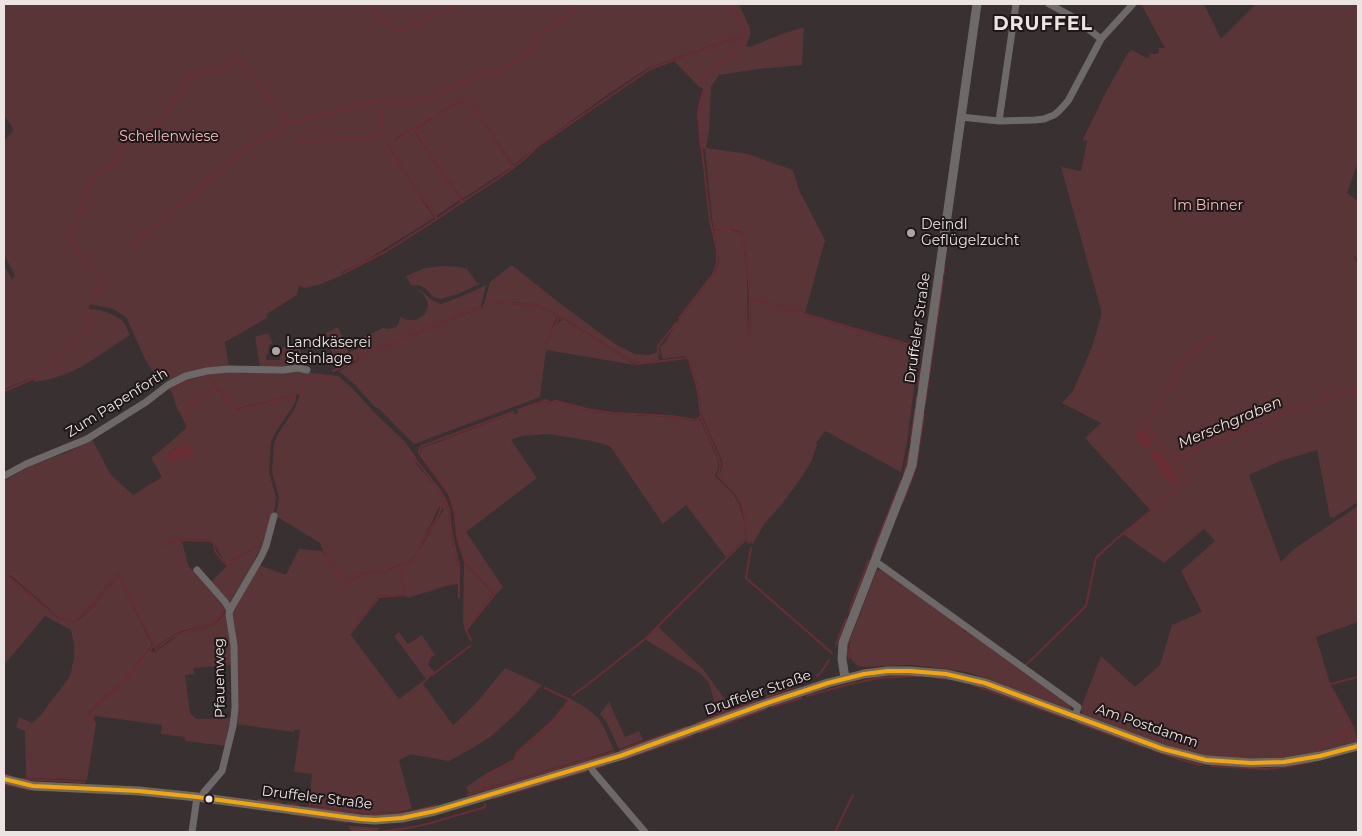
<!DOCTYPE html>
<meta charset="utf-8">
<style>
body{margin:0}
#map{position:relative;width:1362px;height:836px;overflow:hidden;background:#383031;font-family:Montserrat,sans-serif}
canvas{display:block}
.frame{position:absolute;inset:0;border:5px solid #ece3e3;pointer-events:none}
</style>
<div id="map">
<canvas width="1362" height="836"></canvas>
<div class="frame"></div>
</div>
<script>
const ctx = document.querySelector('canvas').getContext('2d');
ctx.lineJoin = 'round';
function fillPath(path, color) { ctx.fillStyle = color; ctx.fill(path, 'evenodd'); }
const toPath = rows => new Path2D(rows.map(r => 'M' + r).join(''));
function strokePath(path, color, width, dash) { ctx.strokeStyle = color; ctx.lineWidth = width; ctx.lineCap = dash ? 'butt' : 'round'; ctx.setLineDash(dash || []); ctx.stroke(path); }
function write(font, color, halo, rows, align = 'center') {
  ctx.font = font + ' Montserrat,sans-serif'; ctx.lineWidth = 4; ctx.setLineDash([]); ctx.textBaseline = 'middle'; ctx.strokeStyle = halo; ctx.fillStyle = color; for (const [text, x, y, turn = 0] of rows) {
    ctx.save(); ctx.translate(x, y); ctx.rotate((+turn || 0) * Math.PI / 180); ctx.textAlign = isNaN(turn) ? turn : align; if (halo) ctx.strokeText(text, 0, 0); ctx.fillText(text, 0, 0); ctx.restore();
  }
}
const green = toPath([
 [4,4,739,4,750,28,750,36,746,46,750,47,782,34,804,27,802,65,758,69,719,75,711,87,709,130,706,148,748,154,793,170,799,190,825,240,805,313,750,297,748,263,743,232,731,228,714,230,712,219,705,149,700,148,698,124,697,110,703,88,699,87,674,61,742,37,741,35,648,68,610,93,538,145,514,165,468,97,447,108,438,113,439,115,468,99,512,167,462,199,414,130,432,119,432,118,394,139,395,141,413,130,460,200,436,216,387,144,386,144,434,218,365,261,342,272,343,275,318,285,305,288,299,285,297,295,267,314,267,318,225,342,229,367,171,381,165,377,160,381,146,361,126,317,113,309,90,304,88,309,101,310,111,314,122,320,126,326,130,335,83,366,68,373,51,379,35,382,32,378,4,389,4,266,12,279,15,276,4,254,4,141,14,130,4,115],
 [1141,4,1204,4,1221,39,1256,4,1358,4,1358,162,1347,193,1358,201,1358,261,1353,254,1358,265,1358,502,1333,518,1332,517,1330,518,1317,450,1280,461,1249,475,1281,562,1294,549,1358,506,1358,622,1316,637,1330,683,1354,727,1358,741,1316,752,1284,757,1251,759,1207,756,1163,745,1082,714,1081,708,1101,656,1135,687,1160,665,1172,625,1202,612,1181,571,1215,541,1204,529,1164,563,1123,534,1151,511,1085,438,1101,423,1062,403,1073,391,1082,370,1092,347,1101,316,1101,310,1061,167,1081,171,1087,141,1083,140,1083,139,1105,94,1128,53,1132,50,1145,57,1150,58,1150,54,1158,54,1159,48,1165,48],
 [726,229,732,230,741,233,742,235,747,276,748,341,750,341,751,299,862,332,914,347,914,349,922,351,916,371,907,443,901,472,825,431,816,443,817,445,811,462,801,478,782,504,764,524,753,544,751,542,750,544,746,542,747,525,742,505,736,493,719,476,722,468,722,461,702,415,699,390,690,360,688,358,684,356,663,359,660,347,665,343,675,325,715,273,719,262,718,251,714,232],
 [512,265,557,301,615,344,635,354,649,355,657,352,659,360,643,363,635,362,547,308,535,304,492,301,484,304,490,282],
 [444,266,460,267,467,269,477,283,481,283,458,294,441,299,433,297,426,289,421,286,411,285,406,276,425,268],
 [486,285,481,305,358,356,356,360,340,366,328,345,330,344,326,333,338,327,349,353,364,345,361,338,383,328,389,329,396,327,399,323,400,317,408,320,416,320,423,316,427,310,428,303,424,295,419,291,412,289,420,290,432,300,441,304,460,297],
 [492,303,534,306,546,310,557,316,545,344,551,336,555,326,560,321,563,320,635,365,546,350,540,397,414,444,378,408,375,407,355,385,339,371,358,361,359,357],
 [268,333,273,344,269,344,268,354,266,355,266,360,280,360,280,349,291,345,293,350,299,348,301,352,301,362,298,366,260,367,255,337],
 [298,370,303,372,338,376,352,388,372,410,405,442,415,456,414,459,417,465,438,489,445,502,448,510,450,532,458,567,458,584,446,586,408,598,405,595,401,567,412,561,416,556,444,509,439,507,429,528,420,544,415,555,411,560,402,564,387,570,362,573,356,575,346,583,327,557,324,551,323,553,346,585,357,577,362,575,388,572,400,567,404,594,378,596,350,634,399,699,426,679,394,636,399,632,408,644,422,635,435,655,431,658,428,665,435,672,423,684,453,725,459,720,478,701,505,668,542,685,516,714,490,737,471,749,449,761,409,754,410,755,399,760,412,809,398,812,374,813,348,811,309,805,312,774,294,772,300,730,294,730,294,732,235,724,230,615,259,565,286,575,299,549,323,551,320,543,276,516,279,497,272,472,274,443,278,434,294,410,300,394,296,394,236,409,206,373],
 [205,375,215,387,186,406,186,421,187,406,215,387,235,410,237,411,296,395,296,400,292,408,275,433,271,442,269,472,276,497,275,508,264,546,260,544,257,545,230,561,231,562,259,546,261,547,250,569,228,605,210,583,227,566,212,540,181,539,162,544,162,545,182,541,188,565,226,609,210,624,179,632,170,637,156,647,118,572,91,605,74,621,54,613,10,575,4,582,4,481,32,465,68,452,92,439,111,475,133,495,162,477,151,458,173,440,186,428,185,423,176,406,173,395,170,390,188,380],
 [178,447,181,447,191,458,168,455,174,449],
 [546,401,549,404,556,402,591,411,614,414,670,417,695,421,700,419,718,460,718,469,715,476,734,495,740,506,745,525,744,539,726,557,686,505,663,524,610,446,587,440,548,434,521,436,511,440,537,478,466,532,503,587,496,594,466,562,457,537,455,514,449,494,423,458,421,455,421,451,422,448,514,413,516,415,518,411],
 [464,563,493,594,465,631,463,622],
 [877,570,882,570,965,629,964,631,967,632,968,631,1070,704,1071,710,983,677,966,672,947,669,910,665,864,667,858,666,853,662,850,657,849,652,850,639],
 [118,576,152,645,129,674,98,702,88,712,88,715,96,724,87,780,26,778,25,731,16,727,19,717,32,723,40,716,68,679,71,672,74,657,74,645,71,630,45,616,4,665,4,585,9,578,53,615,74,623,79,620,93,607],
 [227,612,233,665,193,668,194,674,185,675,190,713,196,719,232,718,227,746,185,741,185,737,161,734,162,725,95,716,94,721,89,714,130,675,149,651,154,652,159,649,179,635,212,626],
 [658,627,703,669,732,709,718,714,709,683,700,673,646,640],
 [569,698,588,709,597,717,604,727,614,750,575,762,469,793,466,787,487,773,514,759,516,752,551,721,565,704],
 [609,702,625,737,639,731,643,740,619,749,607,723,600,714],
 [348,826,380,828,376,832,352,832]
]);
const water = toPath([
 [1139,430,1144,430,1152,443,1147,448,1141,445,1136,435,1136,433],
 [183,445,189,446,194,452,194,456,191,458,181,458,173,462,168,458,168,455,174,449],
 [1155,449,1161,453,1177,476,1178,482,1172,484,1168,482,1151,456,1151,452]
]);
const stream = toPath([
 [365,4,396,29,400,30,424,20,457,4],
 [701,81,705,76,732,54,740,45,744,37,744,30,738,17,730,4],
 [439,114,468,98,513,166],
 [414,129,431,118],
 [395,140,414,129,462,202,499,178,522,161,538,146,650,69,744,35],
 [297,141,379,138,382,108],
 [385,143,437,219,462,202],
 [713,232,732,228,742,232,747,263,750,298,921,348],
 [132,246,194,194,243,150,250,145,289,124],
 [344,273,385,252,437,219],
 [944,273,944,268],
 [91,304,96,290,103,279,93,271,68,237,77,219,91,179,102,170,116,163,124,141,161,122,189,77,214,68,221,72,236,56,289,123,296,123,304,119,338,111,346,108,356,107,363,104,383,100,394,103,409,102,422,98,427,99,472,78,480,72,491,74,505,68,528,53,532,46,536,35,569,15,573,9,580,4],
 [484,305,492,302,534,305,547,309,558,316],
 [679,318,714,273,717,262,717,250,710,220,698,115,705,88],
 [749,340,750,298],
 [542,341,547,339,549,337,559,317,636,364,687,358,689,360,698,391,701,417,720,461,720,468,718,476,736,494,742,505,746,524,745,540,645,639,587,685,573,695],
 [659,354,658,350,658,346,676,323],
 [356,361,359,356,481,306],
 [333,371,352,363],
 [203,375,206,375,235,409,238,410,296,395],
 [313,377,331,377],
 [918,387,921,369],
 [169,389,191,378],
 [4,391,33,379,85,332,89,326,89,309],
 [301,392,307,377],
 [916,404,917,397],
 [925,404,943,280],
 [518,410,547,400,550,403,556,401,591,410,614,413,671,416,695,420,700,417],
 [187,421,186,406,216,387],
 [911,440,915,410],
 [1173,459,1145,425,1184,360,1188,355,1205,344,1212,336],
 [904,474,910,449],
 [445,499,449,509,451,531,459,566,459,597],
 [903,502,916,467,924,415],
 [163,544,182,540,213,541,215,551,224,563,227,564,258,545,261,545,263,548],
 [751,548,746,578,832,653],
 [323,553,346,584,356,576,363,574,388,571,412,561,416,556,421,544,436,520,441,509,444,497,439,489,415,459,415,457],
 [872,553,901,481],
 [4,584,9,577,49,611,54,614,74,622,92,606,118,574,156,649,171,638,179,634,211,625,226,610],
 [849,611,869,560],
 [350,634,379,597,405,595,401,566],
 [471,640,466,630,495,594,465,562,457,537,455,514,449,494,419,453,420,448,422,446,513,412],
 [849,640,847,646,849,658],
 [836,644,846,619],
 [1026,665,1086,606,1096,558,1114,541,1186,482,1182,471,1173,459,1289,411,1358,388],
 [432,675,470,646],
 [817,676,822,671,829,660],
 [937,678,950,679],
 [973,685,1068,719],
 [545,688,570,700],
 [807,696,846,685,879,678,911,676,920,676],
 [767,697,796,686],
 [772,707,802,698],
 [95,723,88,714,88,713,130,674,154,645],
 [697,723,757,701],
 [1078,723,1144,747],
 [700,733,766,709],
 [1320,749,1321,741,1327,740,1352,729,1351,725,1329,687,1331,684,1358,677],
 [621,750,686,727],
 [1153,750,1182,760,1201,765],
 [624,759,692,736],
 [1211,766,1265,769,1285,767,1312,762],
 [597,768,605,765],
 [4,774,10,776],
 [22,779,85,782],
 [4,784,30,790],
 [482,792,482,787,484,781,489,774,515,760,517,753,545,729,559,716,570,699],
 [467,795,614,752],
 [495,798,586,771],
 [259,800,281,803],
 [288,804,298,805],
 [308,807,374,814,392,814,410,812,436,805],
 [291,814,346,822],
 [380,832,408,828,427,824,479,809,485,807,485,804],
 [835,832,853,795]
]);
const minor = toPath([
 [1049,4,1073,17,1101,39],
 [961,117,999,121,1035,120,1044,119,1054,115,1059,111,1068,101,1101,39,1133,4],
 [999,121,1016,4],
 [4,476,26,464,87,439,146,402,168,385,186,376,207,371,229,369,283,370,298,368,307,370],
 [875,561,1078,707,1075,716],
 [197,570,225,602,230,610],
 [590,765,593,771,645,832],
 [202,797,204,792,222,771,233,726,235,708,234,646,229,614,230,610,261,557,266,546,274,516],
 [192,832,197,797]
]);
const tertiary = toPath([
 [845,678,842,659,843,643,908,476,912,465,977,4],
 [4,779,33,786,139,791,197,797,360,819,375,820,402,818,435,811,620,756,767,703,828,683,864,674,888,671,910,671,946,674,985,683,1163,749,1206,760,1251,763,1284,762,1320,756,1358,746]
]);
const bus1 = toPath([
 [4,779,33,786,139,791,197,797,360,819,375,820,402,818,435,811,620,756,767,703,828,683,864,674,888,671,910,671,946,674,985,683,1163,749,1206,760,1251,763,1284,762,1320,756,1358,746]
]);
const markers = [
 [911,233,5,"#ada4a5"],
 [276,351,5,"#ada4a5"],
 [209,799,4.5,"#ece3e3"]
];
const parkNames = [
 ["Schellenwiese",169,137],
 ["Im Binner",1208,206]
];
const poiNames = [
 ["Deindl",921,225],
 ["Geflügelzucht",921,241],
 ["Landkäserei",286,343],
 ["Steinlage",286,359]
];
const streetNames = [
 ["Druffeler Straße",918,328,-82],
 ["Zum Papenforth",117,403,-32],
 ["Pfauenweg",220,678,-91],
 ["Druffeler Straße",758,693,-19],
 ["Am Postdamm",1147,726,19],
 ["Druffeler Straße",317,798,7]
];
const waterNames = [
 ["Merschgraben",1230,423,-23]
];
const districtNames = [
 ["DRUFFEL",1043,24]
];
fillPath(green, '#593538');
fillPath(water, '#6a2d34');
strokePath(stream, '#6a2d34', 2);
strokePath(minor, '#6e6969', 7);
strokePath(tertiary, '#6e6969', 9);
strokePath(bus1, '#f7a600', 4);
for (const [x, y, r, color] of markers) { const dot = new Path2D(); dot.arc(x, y, r, 0, 2 * Math.PI); ctx.fillStyle = color; ctx.fill(dot); strokePath(dot, '#1d1717', 2); }
write('14px', '#fcbcbf', '#1d1717', parkNames);
write('14px', '#ece3e3', '#1d1717', poiNames, 'left');
write('14px', '#ece3e3', '#1d1717', streetNames);
write('italic 15px', '#f4dede', '#1d1717', waterNames);
ctx.letterSpacing = '1px';
write('bold 19px', '#ece3e3', '#1d1717', districtNames);
ctx.letterSpacing = '0px';
</script>
